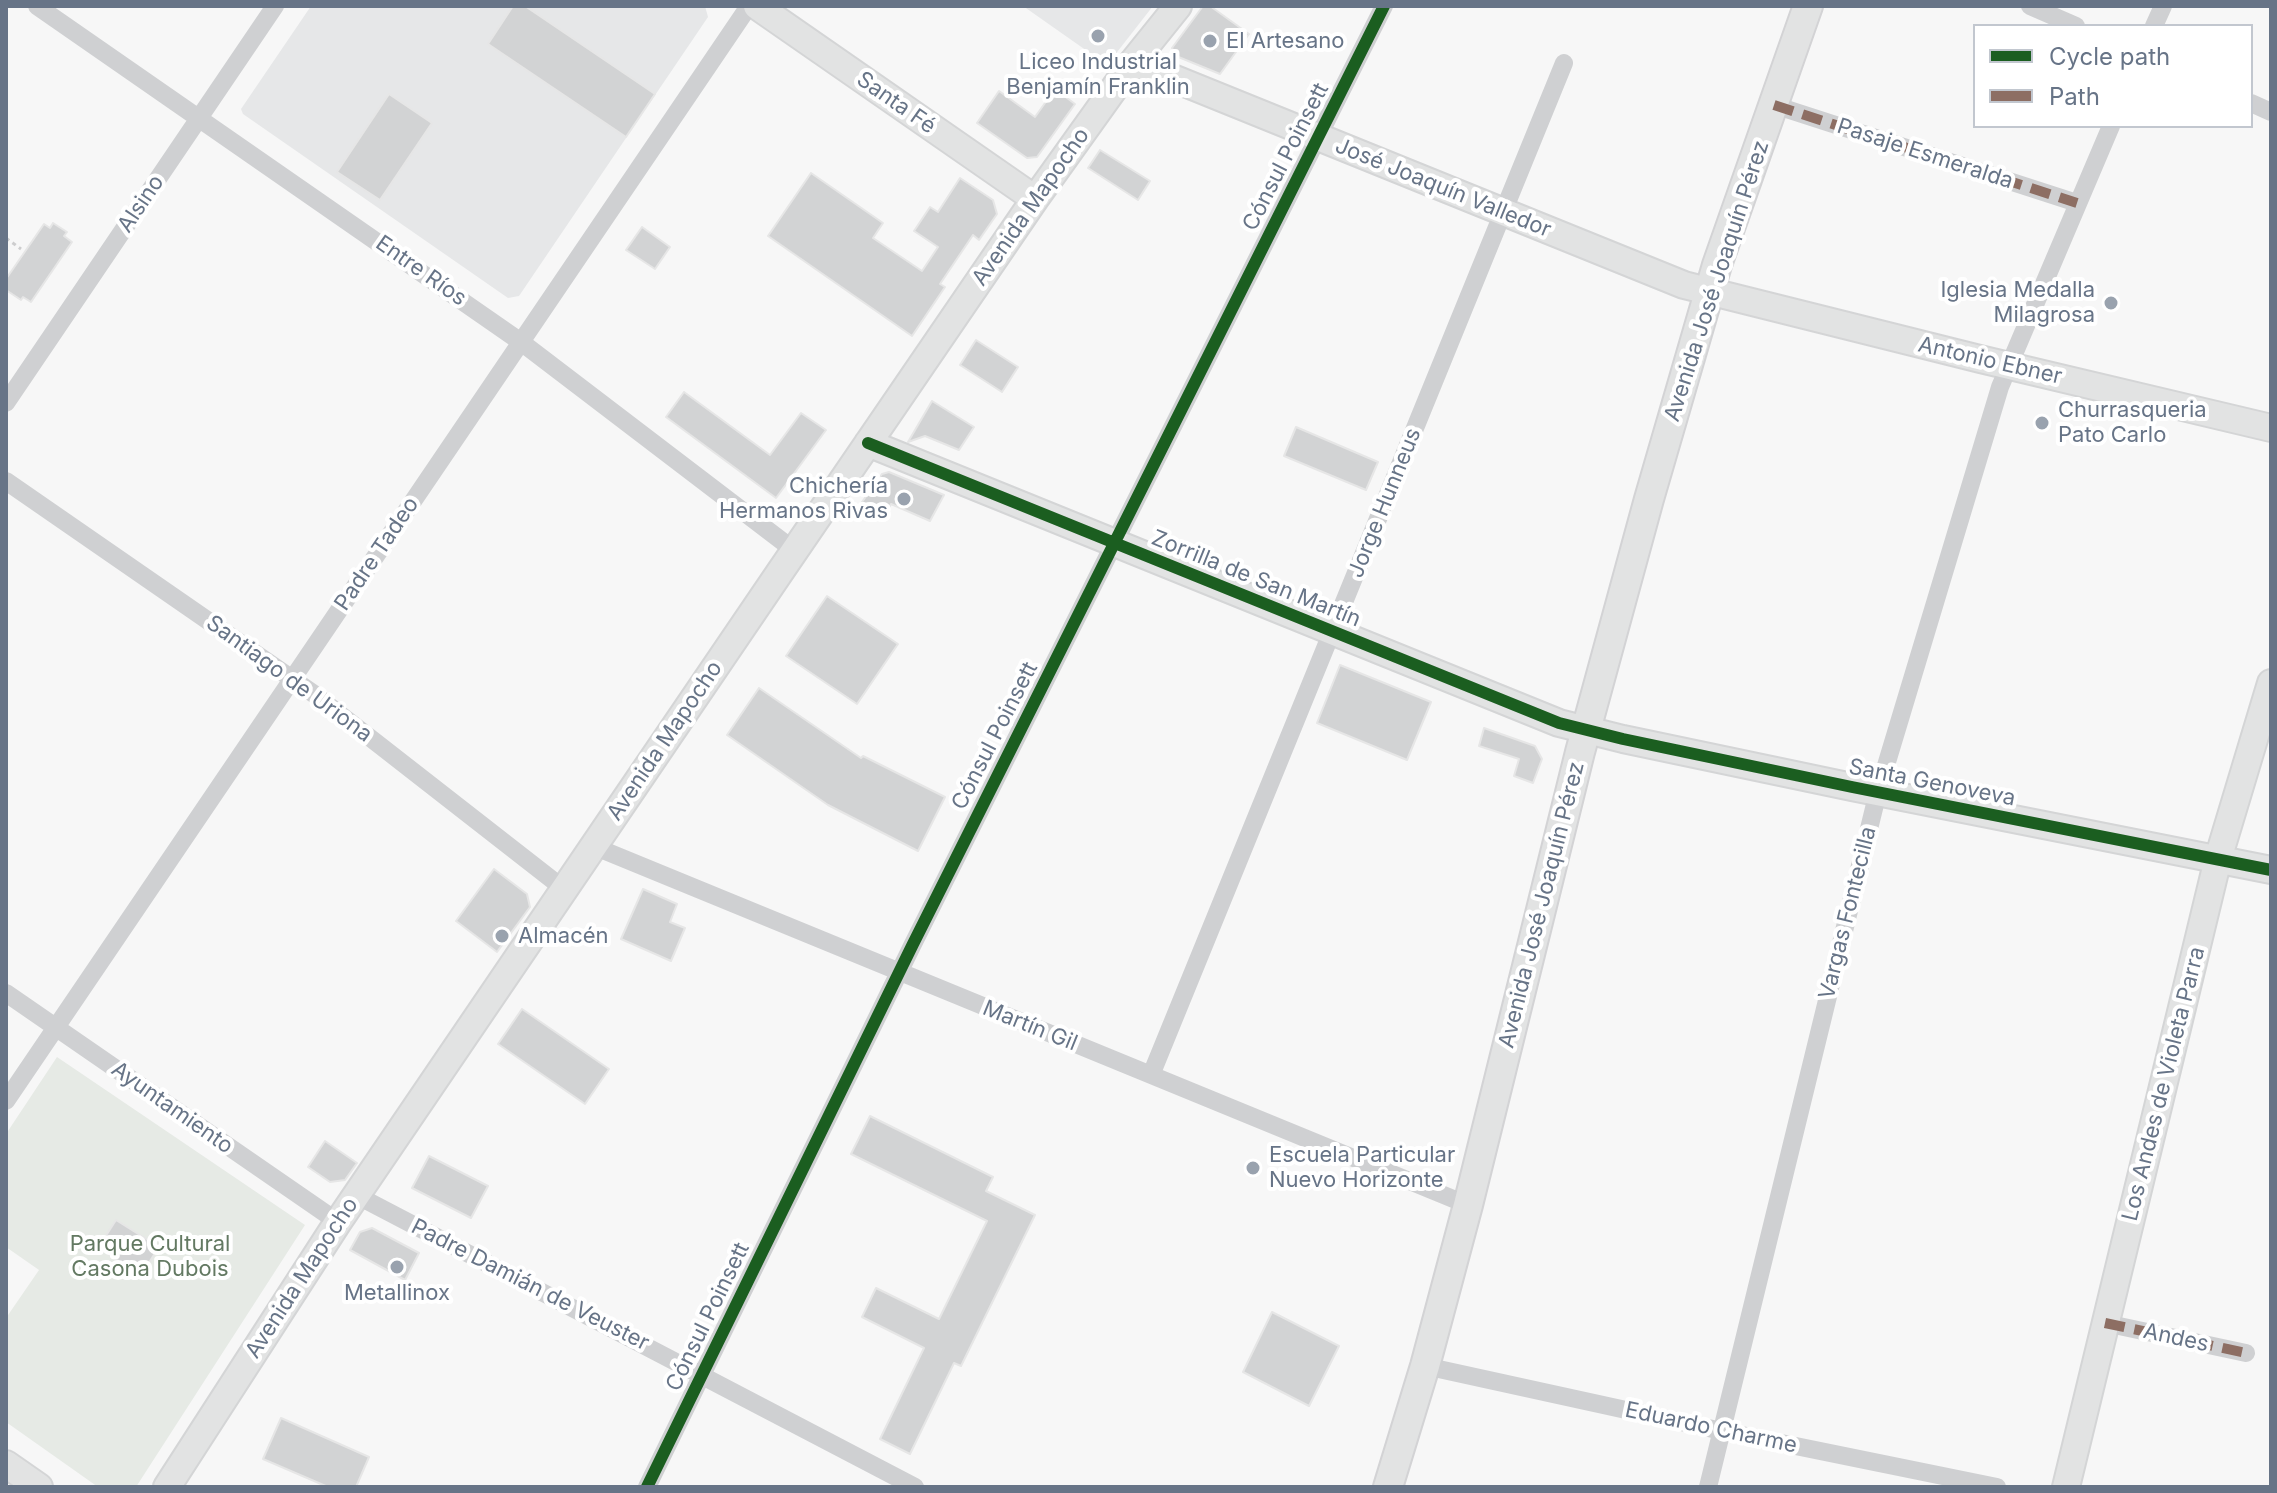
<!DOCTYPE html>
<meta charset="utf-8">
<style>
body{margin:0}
#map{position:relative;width:2277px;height:1493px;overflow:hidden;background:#f7f7f7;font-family:Inter,sans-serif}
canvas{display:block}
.frame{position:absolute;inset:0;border:8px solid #677487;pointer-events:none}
.legend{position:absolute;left:1973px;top:24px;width:280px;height:104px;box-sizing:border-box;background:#fff;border:2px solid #c2c7cf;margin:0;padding:10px 14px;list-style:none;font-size:24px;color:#677487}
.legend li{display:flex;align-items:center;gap:16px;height:40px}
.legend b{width:40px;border:2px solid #c2c7cf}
</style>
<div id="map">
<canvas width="2277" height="1493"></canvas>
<div class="frame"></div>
<ul class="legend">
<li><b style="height:10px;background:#1b5e20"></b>Cycle path</li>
<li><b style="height:10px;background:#8d6e63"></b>Path</li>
</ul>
</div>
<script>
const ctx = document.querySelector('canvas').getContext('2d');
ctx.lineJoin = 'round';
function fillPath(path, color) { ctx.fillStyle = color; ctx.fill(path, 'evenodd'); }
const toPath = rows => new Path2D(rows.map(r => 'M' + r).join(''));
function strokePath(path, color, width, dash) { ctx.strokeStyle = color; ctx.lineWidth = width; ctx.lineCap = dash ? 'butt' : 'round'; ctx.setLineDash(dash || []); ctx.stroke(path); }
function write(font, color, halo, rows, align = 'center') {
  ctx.font = font + ' Inter,sans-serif'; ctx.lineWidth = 8; ctx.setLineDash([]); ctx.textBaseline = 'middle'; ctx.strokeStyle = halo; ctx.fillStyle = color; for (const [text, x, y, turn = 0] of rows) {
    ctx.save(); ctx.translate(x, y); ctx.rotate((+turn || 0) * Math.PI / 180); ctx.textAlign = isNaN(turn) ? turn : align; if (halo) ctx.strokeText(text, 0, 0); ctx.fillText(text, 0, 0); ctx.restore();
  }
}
const built = toPath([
 [311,6,705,6,708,17,519,296,508,298,243,114,241,109],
 [1023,6,1153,6,1107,65]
]);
const green = toPath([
 [57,1057,305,1225,136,1487,98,1487,6,1422,6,1318,39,1270,6,1247,6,1134]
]);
const building = toPath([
 [513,6,525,6,655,94,626,137,488,44,513,6],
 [1203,6,1210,6,1249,34,1220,74,1176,56,1172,48,1203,6],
 [1055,89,1075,104,1037,157,1027,158,977,123,999,91,1035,117,1055,89],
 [389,94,432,123,380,200,337,172,389,94],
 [1100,150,1150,181,1138,200,1088,168,1100,150],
 [811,173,883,223,873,238,922,271,938,247,914,231,930,207,938,212,960,178,993,200,997,214,979,240,973,235,940,284,945,287,912,336,768,236,811,173],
 [53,223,67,232,64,236,72,242,31,302,23,297,21,300,6,290,6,279,44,224,50,228,53,223],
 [642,227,670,247,655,269,626,250,642,227],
 [976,340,1018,367,1002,392,960,365,976,340],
 [684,392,770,455,801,413,826,430,776,498,666,417,684,392],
 [932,401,974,427,959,450,925,436,908,442,932,401],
 [1296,427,1378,462,1366,490,1284,456,1296,427],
 [889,472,944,495,930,521,891,504,885,516,862,502,882,474,889,472],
 [827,596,898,644,857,704,786,656,827,596],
 [1340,665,1431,702,1407,760,1317,723,1340,665],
 [759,688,861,758,863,756,945,797,918,851,828,805,727,735,759,688],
 [1484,728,1535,746,1542,759,1533,783,1514,776,1519,759,1479,746,1484,728],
 [494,869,527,894,530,907,497,952,456,921,494,869],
 [643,889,677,904,670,922,685,928,671,961,621,939,643,889],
 [522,1009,609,1069,585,1104,498,1044,522,1009],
 [870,1116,993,1177,986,1191,1035,1215,961,1366,954,1363,910,1454,880,1439,924,1348,862,1317,876,1288,939,1319,987,1221,851,1154,870,1116],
 [325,1141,357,1163,345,1180,330,1182,308,1167,325,1141],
 [429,1156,488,1186,471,1218,412,1188,429,1156],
 [116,1220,159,1247,141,1275,98,1248,116,1220],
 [372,1228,419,1253,405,1280,350,1250,360,1232,372,1228],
 [1272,1312,1339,1346,1309,1406,1243,1372,1272,1312],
 [281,1418,369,1457,356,1487,328,1487,263,1459,281,1418]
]);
const path = toPath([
 [6,238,21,249]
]);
const street = toPath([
 [37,6,521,342,795,551],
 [2030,6,2076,26],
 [2154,26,2163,6],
 [2251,103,2271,112],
 [1774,105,2077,203],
 [6,403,275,6],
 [6,481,314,694,564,889],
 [593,846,1468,1205],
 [6,993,338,1222],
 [1151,1075,1564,63],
 [6,1101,749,6],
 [356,1195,915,1487],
 [2105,1323,2246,1353],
 [1425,1366,1722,1431,1997,1487],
 [647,1487,913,944,1384,6],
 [1708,1487,1878,792,2000,387,2111,126]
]);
const secondary = toPath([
 [757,6,1035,199],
 [1133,62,1684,285,1980,359,2271,428],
 [868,443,1559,723,1623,739,1852,787,2271,870],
 [6,1464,39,1487],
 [167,1487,338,1222,780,572,1035,199,1133,62,1178,6],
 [2066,1487,2218,859,2271,683]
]);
const primary = toPath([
 [1388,1487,1425,1366,1468,1205,1580,752,1649,499,1717,265,1808,6]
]);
const quiet = toPath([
 [1774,105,2077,203],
 [2105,1323,2246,1353]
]);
const cycleway = toPath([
 [868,443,1559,723,1623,739,1852,787,2271,870],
 [647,1487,913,944,1384,6]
]);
const markers = [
 [1098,36,8,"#99a2ae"],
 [1210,41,8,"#99a2ae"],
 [2111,303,8,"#99a2ae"],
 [2042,423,8,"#99a2ae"],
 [904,499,8,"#99a2ae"],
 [502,936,8,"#99a2ae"],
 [1253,1168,8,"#99a2ae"],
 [397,1267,8,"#99a2ae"]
];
const poiNames = [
 ["El Artesano",1226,41],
 ["Liceo Industrial",1098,62,"center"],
 ["Benjamín Franklin",1098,87,"center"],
 ["Iglesia Medalla",2095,290,"right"],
 ["Milagrosa",2095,315,"right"],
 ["Churrasqueria",2058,410],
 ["Pato Carlo",2058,435],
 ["Chichería",888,486,"right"],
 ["Hermanos Rivas",888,511,"right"],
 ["Almacén",518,936],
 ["Escuela Particular",1269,1155],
 ["Nuevo Horizonte",1269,1180],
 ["Metallinox",397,1293,"center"]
];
const streetNames = [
 ["Santa Fé",896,103,35],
 ["Pasaje Esmeralda",1925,154,18],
 ["Cónsul Poinsett",1286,157,-63],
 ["José Joaquín Valledor",1443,188,22],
 ["Alsino",141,204,-56],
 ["Avenida Mapocho",1031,207,-55],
 ["Entre Ríos",421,271,35],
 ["Avenida José Joaquín Pérez",1717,281,-72],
 ["Antonio Ebner",1990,361,13],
 ["Jorge Hunneus",1385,503,-68],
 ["Padre Tadeo",377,554,-56],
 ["Zorrilla de San Martín",1256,579,22],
 ["Santiago de Uriona",289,679,36],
 ["Cónsul Poinsett",995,736,-63],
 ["Avenida Mapocho",665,741,-56],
 ["Santa Genoveva",1932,783,11],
 ["Avenida José Joaquín Pérez",1542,905,-76],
 ["Vargas Fontecilla",1848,913,-76],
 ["Martín Gil",1030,1026,22],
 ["Los Andes de Violeta Parra",2164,1084,-76],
 ["Ayuntamiento",172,1108,35],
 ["Avenida Mapocho",302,1278,-57],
 ["Padre Damián de Veuster",530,1285,27],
 ["Cónsul Poinsett",708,1317,-64],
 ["Andes",2176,1338,12],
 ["Eduardo Charme",1711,1428,12]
];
const parkNames = [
 ["Parque Cultural",150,1244],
 ["Casona Dubois",150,1269]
];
fillPath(built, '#e6e7e8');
fillPath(green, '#e6eae5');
fillPath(building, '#d2d3d4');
strokePath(building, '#e6e6e6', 2);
strokePath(secondary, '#d4d5d6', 30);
strokePath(primary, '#d3d3d5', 32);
strokePath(path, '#cdcdce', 3, [4, 4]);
strokePath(street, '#cfd0d2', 18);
strokePath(secondary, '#e2e3e3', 26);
strokePath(primary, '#e2e3e3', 28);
strokePath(quiet, '#8d6e63', 10, [20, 10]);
strokePath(cycleway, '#1b5e20', 12);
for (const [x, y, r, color] of markers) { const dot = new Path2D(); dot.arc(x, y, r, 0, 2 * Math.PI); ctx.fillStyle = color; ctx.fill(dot); strokePath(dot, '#fff', 3); }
write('22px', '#677487', '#fff', poiNames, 'left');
write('22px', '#677487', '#fff', streetNames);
write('22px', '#637962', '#fff', parkNames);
</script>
